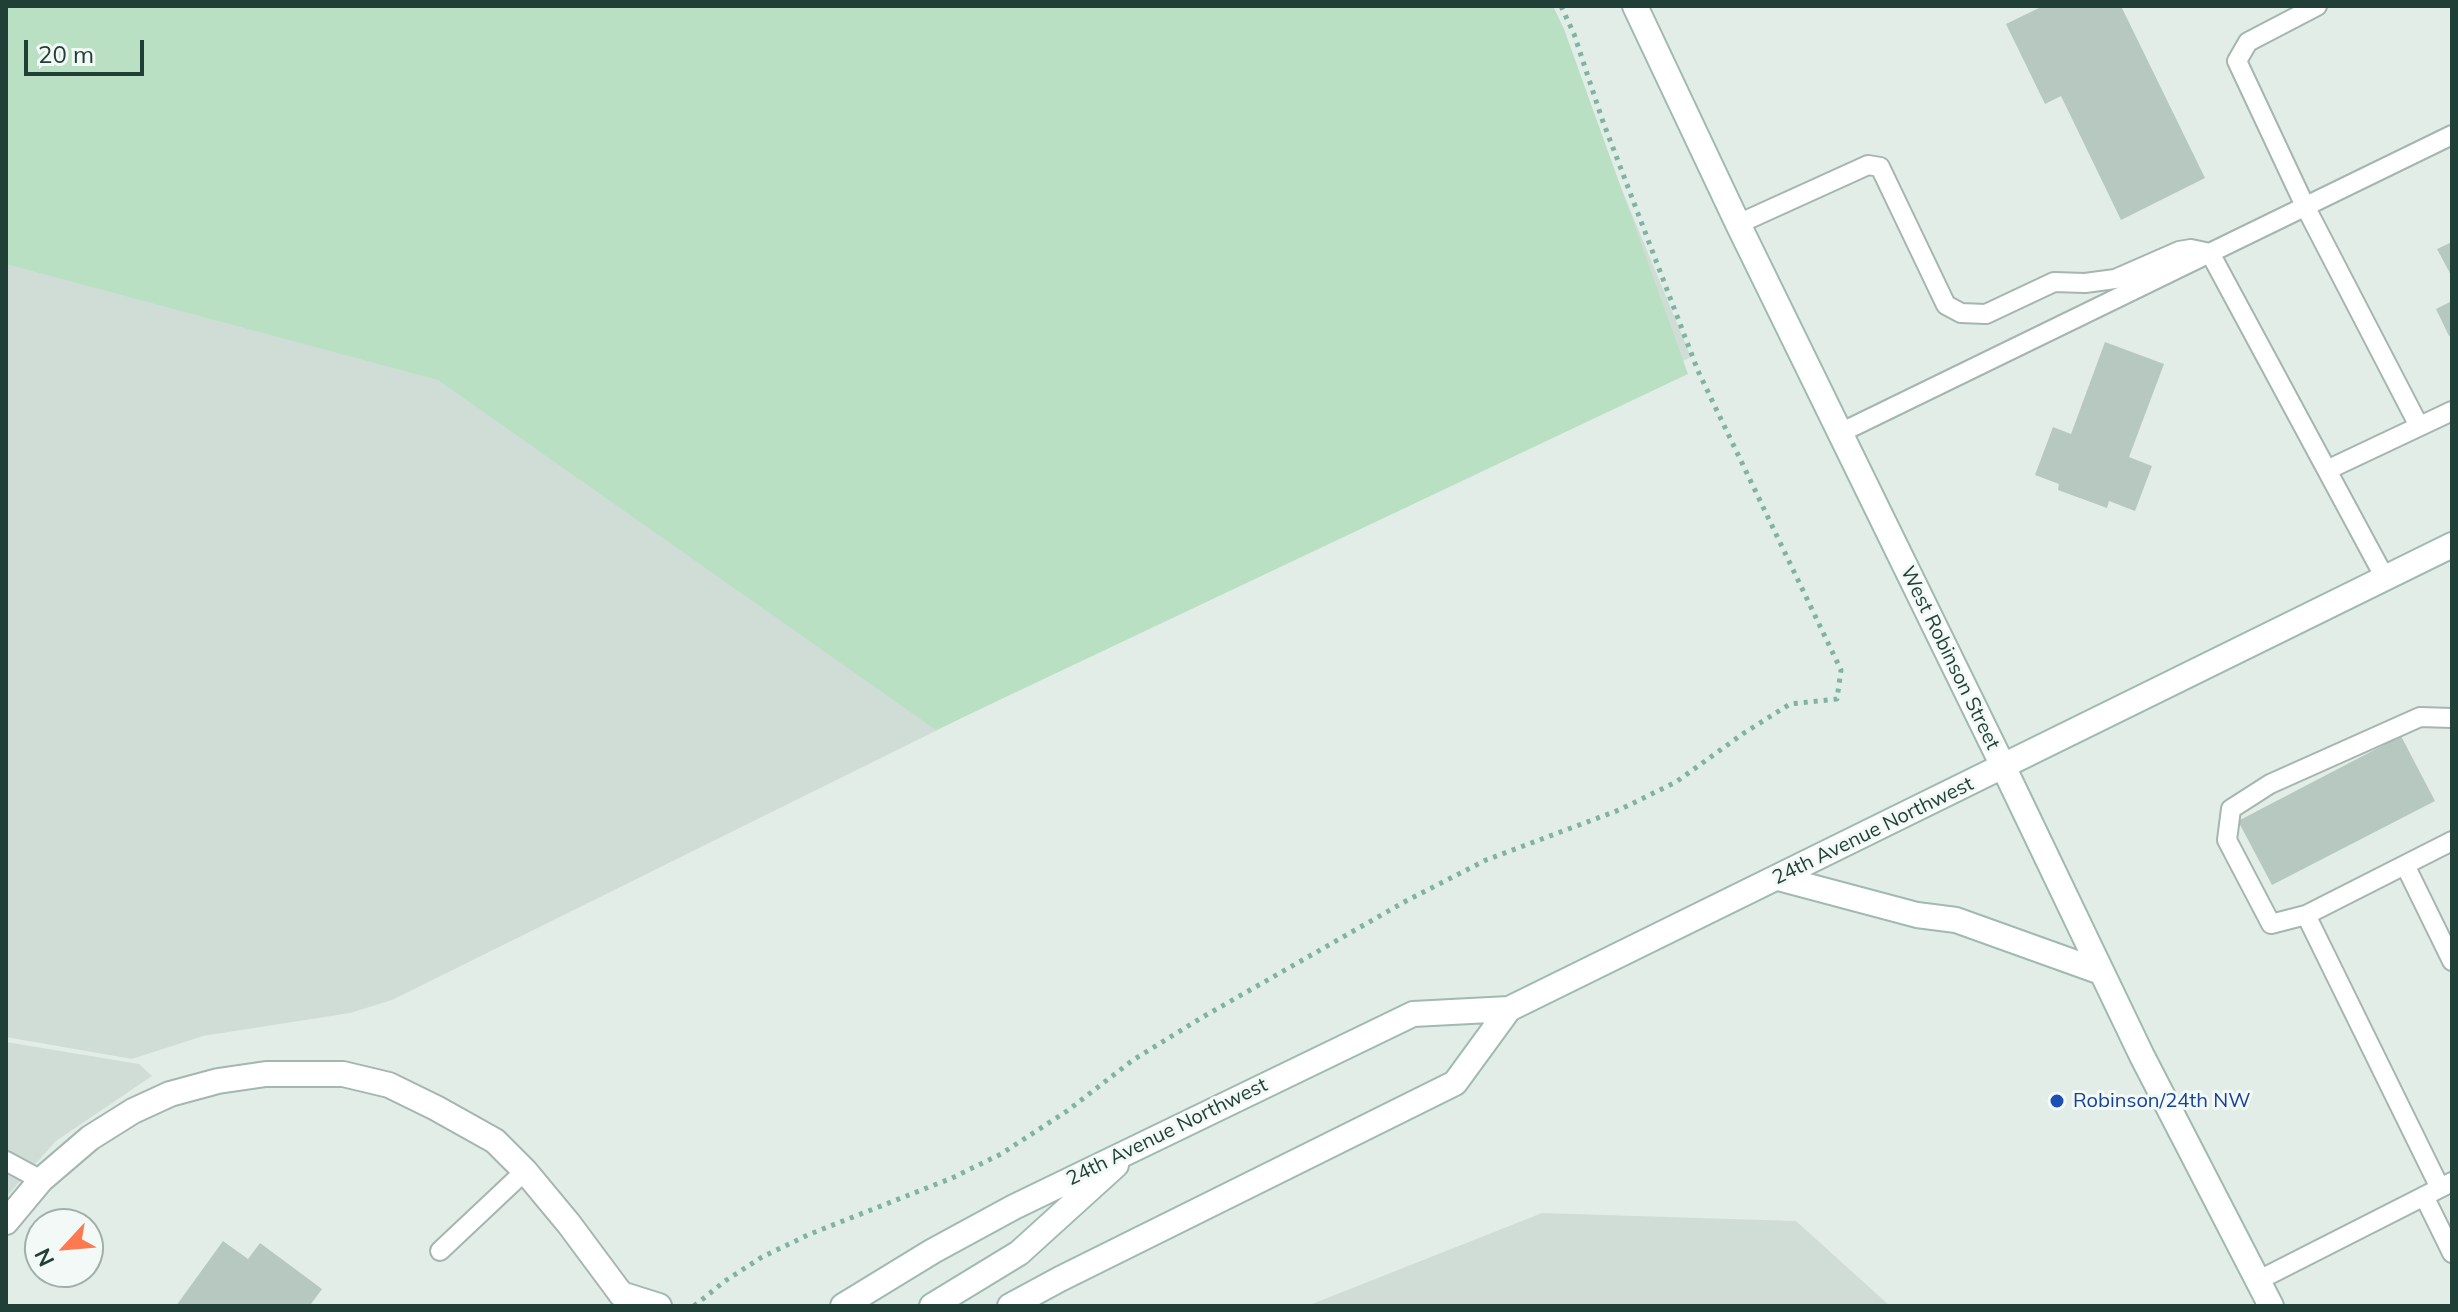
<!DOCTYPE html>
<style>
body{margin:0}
#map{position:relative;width:2458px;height:1312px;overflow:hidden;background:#e2ede8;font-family:Mulish,sans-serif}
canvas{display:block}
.frame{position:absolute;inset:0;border:8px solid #204037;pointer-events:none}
.north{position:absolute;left:24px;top:1208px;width:80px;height:80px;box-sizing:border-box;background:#f3f9f6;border:2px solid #9fafaa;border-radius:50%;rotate:244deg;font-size:22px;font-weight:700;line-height:32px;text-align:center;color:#204037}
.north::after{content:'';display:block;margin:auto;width:28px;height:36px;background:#fd794f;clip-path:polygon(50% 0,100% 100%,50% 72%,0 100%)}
.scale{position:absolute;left:24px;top:40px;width:120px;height:36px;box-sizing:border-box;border:4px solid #204037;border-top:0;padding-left:10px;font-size:24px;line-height:28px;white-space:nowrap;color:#204037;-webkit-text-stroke:6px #f3f9f6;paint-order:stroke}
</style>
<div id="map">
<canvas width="2458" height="1312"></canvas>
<div class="frame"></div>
<div class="north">N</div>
<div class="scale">20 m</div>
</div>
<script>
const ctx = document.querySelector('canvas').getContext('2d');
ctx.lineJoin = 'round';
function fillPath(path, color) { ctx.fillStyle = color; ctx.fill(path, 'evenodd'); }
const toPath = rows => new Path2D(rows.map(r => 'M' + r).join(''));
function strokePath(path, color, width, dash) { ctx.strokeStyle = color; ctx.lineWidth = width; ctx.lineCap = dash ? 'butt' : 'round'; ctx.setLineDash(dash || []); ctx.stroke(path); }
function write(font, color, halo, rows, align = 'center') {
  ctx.font = font + ' Mulish,sans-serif'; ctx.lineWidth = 6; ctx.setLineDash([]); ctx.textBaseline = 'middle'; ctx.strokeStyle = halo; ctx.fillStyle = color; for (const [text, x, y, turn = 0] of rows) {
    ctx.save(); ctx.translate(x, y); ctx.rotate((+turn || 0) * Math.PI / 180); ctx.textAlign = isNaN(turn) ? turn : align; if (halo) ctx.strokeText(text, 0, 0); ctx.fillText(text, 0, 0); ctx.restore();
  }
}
const built = toPath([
 [6,6,1546,6,1691,357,392,1000,350,1013,203,1036,132,1059,6,1037],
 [6,1042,139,1064,152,1076,56,1141,6,1197],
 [1542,1213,1796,1221,1890,1306,1307,1306]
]);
const green = toPath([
 [6,6,1553,6,1564,29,1688,374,936,730,438,380,6,264]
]);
const building = toPath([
 [2043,6,2121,6,2205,178,2121,220,2061,96,2045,104,2006,24],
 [2452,242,2452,277,2437,249],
 [2452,301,2452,335,2449,336,2436,309],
 [2105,342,2164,364,2129,457,2152,466,2135,511,2109,501,2107,508,2058,490,2059,484,2035,475,2053,427,2071,434],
 [2401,736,2435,801,2272,885,2238,821],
 [223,1241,248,1259,260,1243,322,1289,311,1304,314,1306,176,1306]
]);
const path = toPath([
 [694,1306,725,1281,762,1257,810,1234,952,1178,1001,1154,1067,1111,1133,1060,1201,1018,1406,901,1486,860,1619,810,1676,782,1744,733,1790,704,1837,699,1841,670,1698,371,1602,119,1574,34,1561,6]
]);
const service = toPath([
 [2317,6,2248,42,2237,61,2305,206,2419,426],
 [1738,224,1868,165,1880,167,1946,305,1961,313,1986,314,2054,282,2085,283,2115,279,2179,251,2191,249,2210,253,2385,578],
 [1840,433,2452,135],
 [2327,470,2452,411],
 [2452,718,2420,717,2270,784,2231,809,2227,840,2271,924,2306,915,2452,841],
 [2405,865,2452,961],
 [2306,915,2440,1188],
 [6,1161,41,1180],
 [2424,1196,2452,1253],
 [440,1251,525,1171],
 [2257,1281,2452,1182]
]);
const tertiary = toPath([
 [6,1222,41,1180,90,1138,133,1111,170,1094,218,1081,266,1074,343,1074,389,1085,436,1108,495,1141,525,1171,569,1224,621,1294]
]);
const secondary = toPath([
 [1635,6,1738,224,2003,766,2142,1056,2271,1306],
 [1778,878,1917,915,1956,920,2101,972],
 [621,1294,659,1306],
 [843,1306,933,1251,1014,1207,1413,1014,1509,1009,2452,545],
 [932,1306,1019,1253,1116,1165],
 [1010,1306,1060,1279,1455,1083,1509,1009]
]);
const markers = [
 [2057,1101,8,"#1a4fb4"]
];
const streetNames = [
 ["West Robinson Street",1950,658,64],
 ["24th Avenue Northwest",1873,831,-26],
 ["24th Avenue Northwest",1167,1132,-26]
];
const transitNames = [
 ["Robinson/24th NW",2073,1101]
];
fillPath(built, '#d0ddd7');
fillPath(green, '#b9e0c3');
fillPath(building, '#b7c8c1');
strokePath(service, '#a4b6af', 22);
strokePath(tertiary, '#a4b6af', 28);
strokePath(secondary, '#9fbab0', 28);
strokePath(path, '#7fb4a3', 5, [4, 6]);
strokePath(service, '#fff', 18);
strokePath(tertiary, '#fff', 24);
strokePath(secondary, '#fff', 24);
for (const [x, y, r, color] of markers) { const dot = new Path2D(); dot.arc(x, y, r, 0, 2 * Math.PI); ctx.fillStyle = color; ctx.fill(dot); strokePath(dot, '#f3f9f6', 3); }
write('20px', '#204037', '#f3f9f6', streetNames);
write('20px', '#164399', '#f3f9f6', transitNames, 'left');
</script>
